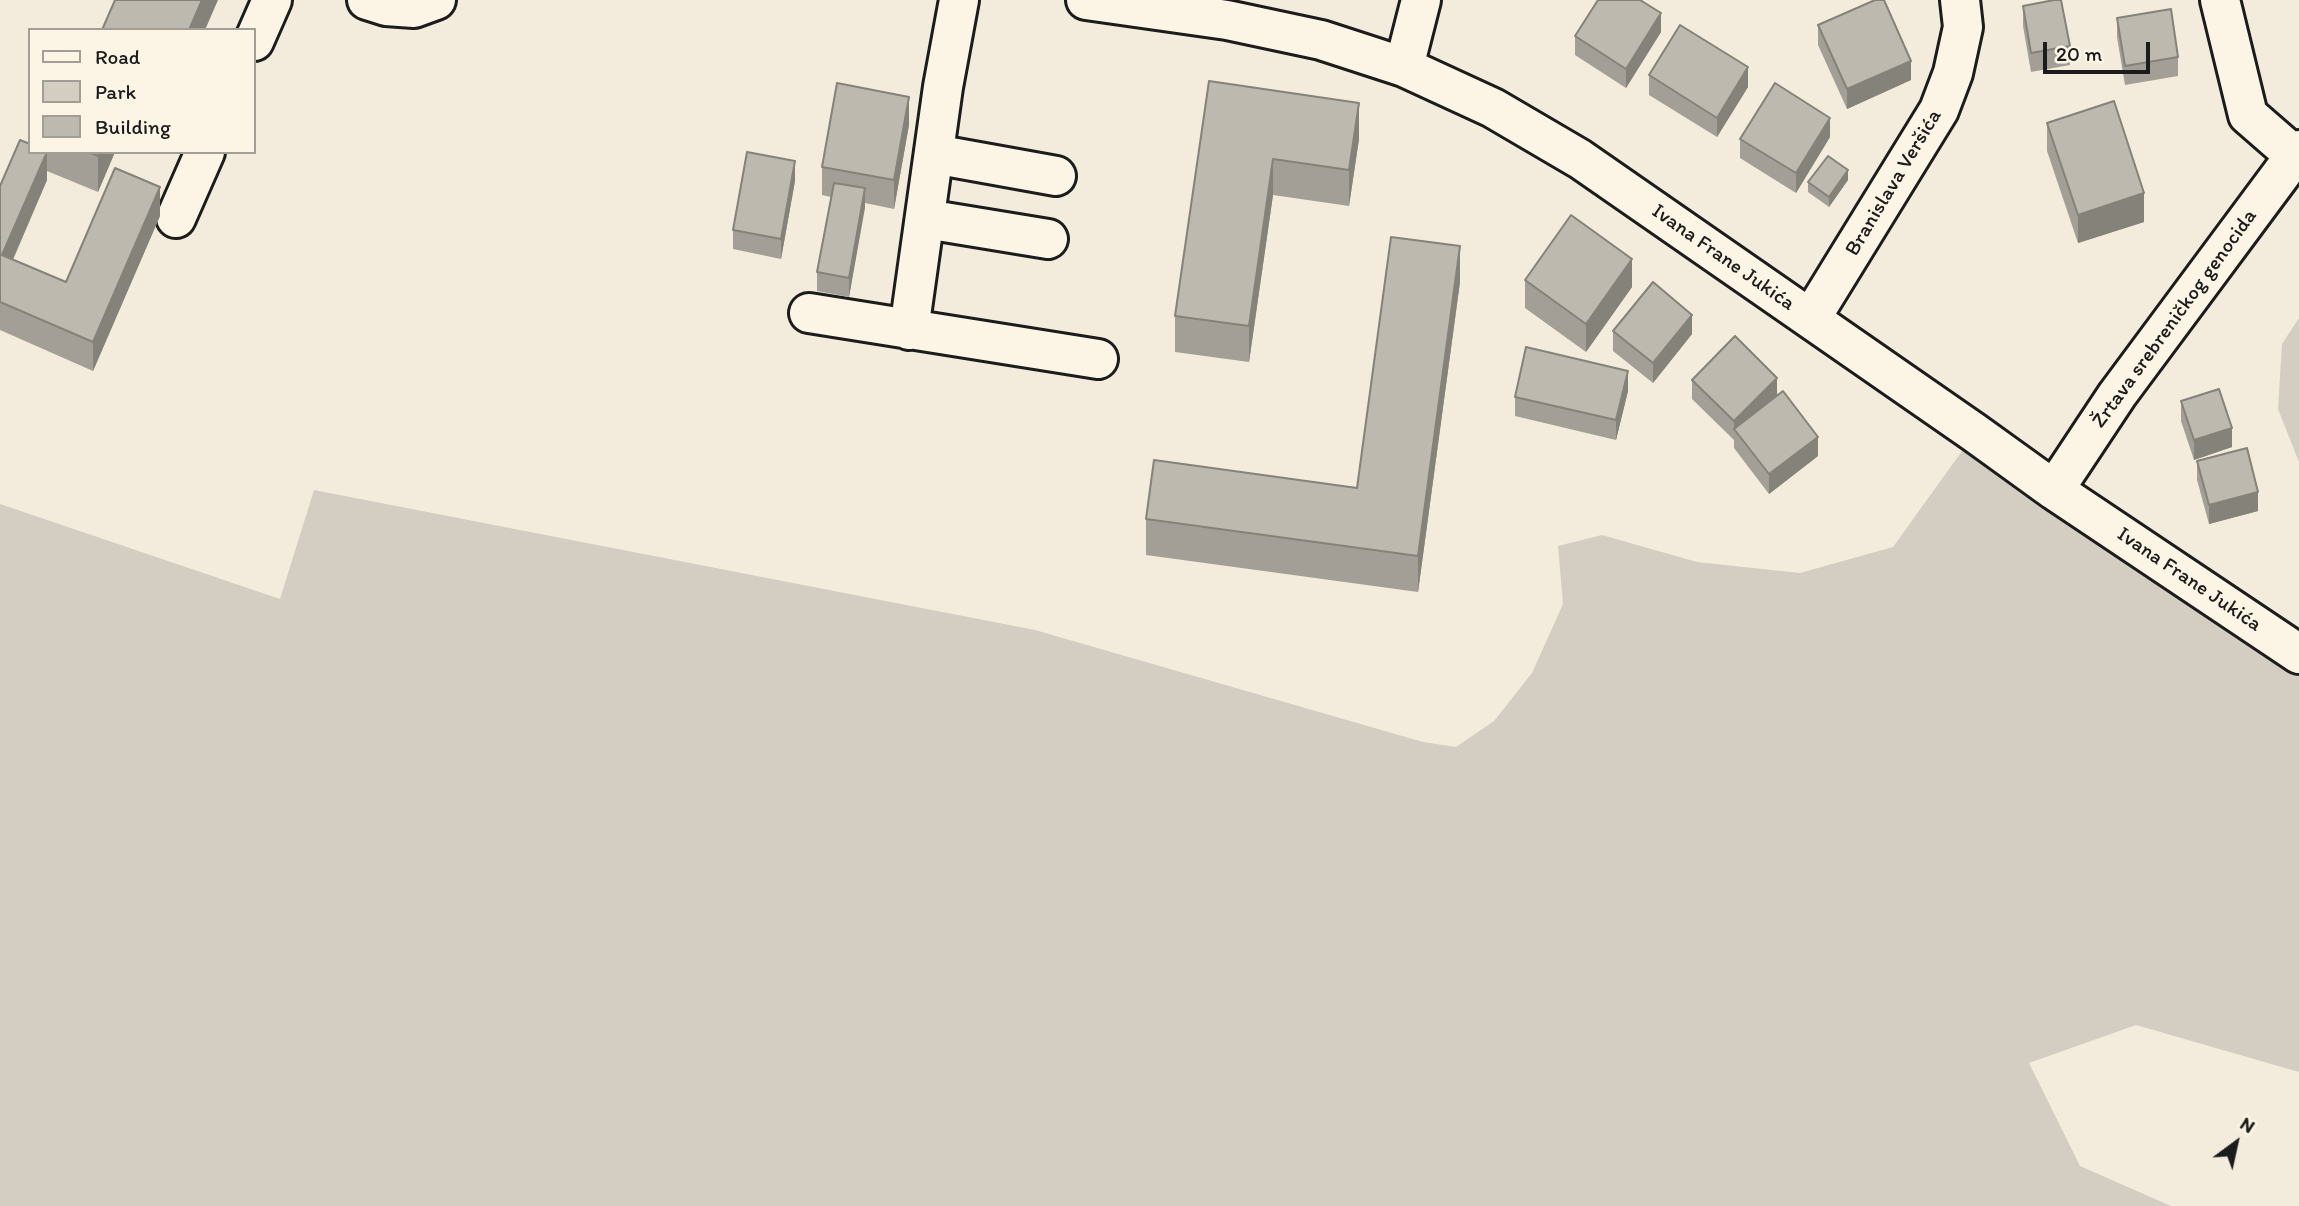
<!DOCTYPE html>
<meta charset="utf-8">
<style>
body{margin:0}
#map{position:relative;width:2299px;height:1206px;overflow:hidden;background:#f3ecdd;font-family:Itim,sans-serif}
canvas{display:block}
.legend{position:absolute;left:28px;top:28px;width:228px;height:126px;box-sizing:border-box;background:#fcf5e5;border:2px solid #a29e95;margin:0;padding:9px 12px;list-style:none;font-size:21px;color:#1c1c1c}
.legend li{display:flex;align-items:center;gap:14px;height:35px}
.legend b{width:35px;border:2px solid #a29e95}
.north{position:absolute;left:2201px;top:1108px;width:70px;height:70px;-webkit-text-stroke:5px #fcf5e5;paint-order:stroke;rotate:33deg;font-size:19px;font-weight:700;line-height:28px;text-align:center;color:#1c1c1c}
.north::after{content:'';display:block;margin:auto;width:24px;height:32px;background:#1c1c1c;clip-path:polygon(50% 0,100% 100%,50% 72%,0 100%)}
.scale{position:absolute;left:2043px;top:42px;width:107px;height:32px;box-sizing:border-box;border:4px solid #1c1c1c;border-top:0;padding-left:9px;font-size:21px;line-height:24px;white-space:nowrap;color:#1c1c1c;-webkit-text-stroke:5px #fcf5e5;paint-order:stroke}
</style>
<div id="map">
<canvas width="2299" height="1206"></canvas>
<ul class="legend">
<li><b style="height:9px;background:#fcf5e5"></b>Road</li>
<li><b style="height:19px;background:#d3cec1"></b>Park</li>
<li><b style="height:19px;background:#beb9ae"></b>Building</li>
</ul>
<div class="north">N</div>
<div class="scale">20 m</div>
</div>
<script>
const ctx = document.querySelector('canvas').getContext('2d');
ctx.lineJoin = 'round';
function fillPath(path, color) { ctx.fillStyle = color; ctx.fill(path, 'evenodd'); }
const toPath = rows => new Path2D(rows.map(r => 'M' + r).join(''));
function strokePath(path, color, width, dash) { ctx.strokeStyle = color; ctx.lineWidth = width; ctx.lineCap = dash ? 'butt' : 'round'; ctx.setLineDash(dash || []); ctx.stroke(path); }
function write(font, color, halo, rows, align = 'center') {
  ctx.font = font + ' Itim,sans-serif'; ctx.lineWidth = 5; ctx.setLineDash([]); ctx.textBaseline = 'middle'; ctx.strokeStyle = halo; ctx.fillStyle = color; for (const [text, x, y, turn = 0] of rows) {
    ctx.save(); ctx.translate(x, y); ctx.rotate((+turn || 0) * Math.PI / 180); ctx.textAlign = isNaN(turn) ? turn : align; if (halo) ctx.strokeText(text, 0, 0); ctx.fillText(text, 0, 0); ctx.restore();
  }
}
const green = toPath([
 [2299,318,2299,462,2278,409,2282,344],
 [1975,433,2299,654,2299,1072,2136,1025,2029,1063,2080,1166,2171,1206,0,1206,0,504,280,599,314,490,1035,630,1423,742,1456,747,1494,721,1532,673,1563,604,1558,546,1602,535,1697,562,1800,573,1893,547]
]);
const minor = toPath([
 [367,0,386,6,414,8,436,0],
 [1086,0,1227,20,1321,40,1404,67,1493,108,1580,159,1975,433,2054,490,2299,654],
 [2220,0,2248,115,2295,156],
 [254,41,272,0],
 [1404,67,1421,0],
 [934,154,1056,176],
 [176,218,205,152],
 [926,219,1048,239],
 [809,313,1098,359],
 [1811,318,1939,110,1953,73,1963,27,1960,0],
 [909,330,943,87,959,0],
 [2054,490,2117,395,2299,150]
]);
const wall = toPath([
 [2023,6,2070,46,2070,65,2031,72,2023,26],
 [2117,18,2178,57,2178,76,2125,85,2117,37],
 [1818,25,1911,80,1847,109,1818,45],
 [1661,32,1626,88,1575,55,1575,36],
 [1649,75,1748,87,1717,137,1649,95],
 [1209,81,1359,139,1349,206,1273,195,1249,362,1175,352,1175,316],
 [2047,123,2144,222,2078,243,2047,151],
 [909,125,894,209,865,203,849,297,817,291,817,272,831,197,822,195,822,167],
 [1830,137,1796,193,1740,158,1740,139],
 [30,152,115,152,98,192,47,171,47,180,13,260,66,282,160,216,93,371,0,330,0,186],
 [1848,180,1829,207,1808,192,1808,182],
 [795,181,781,259,733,249,733,230],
 [1525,280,1632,287,1586,352,1525,308],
 [1460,282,1418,592,1146,555,1146,519,1357,488],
 [1613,331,1692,334,1653,383,1613,351],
 [1692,380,1777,396,1818,456,1769,494,1734,448,1734,440,1692,399],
 [1628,391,1616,440,1515,416,1515,397],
 [2181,401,2232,447,2194,460,2181,421],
 [2197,461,2258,511,2209,524,2197,480]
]);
const shadedWall = toPath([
 [202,0,218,0,205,30,189,30],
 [1661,13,1661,32,1626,88,1626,69],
 [1911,61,1911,80,1847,109,1847,89],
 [1748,67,1748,87,1717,137,1717,118],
 [909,97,909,125,894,209,894,180],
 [1359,103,1359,139,1349,206,1349,170],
 [1830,118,1830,137,1796,193,1796,173],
 [47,152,47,180,2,284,2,255],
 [100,152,115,152,98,192,98,156],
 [1273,159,1273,195,1249,362,1249,326],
 [795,161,795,181,781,259,781,239],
 [1848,170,1848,180,1829,207,1829,197],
 [160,187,160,216,93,371,93,342],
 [865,188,865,208,849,297,849,278],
 [2144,193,2144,222,2078,243,2078,215],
 [1460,246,1460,282,1418,592,1418,556],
 [1632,259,1632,287,1586,352,1586,324],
 [1692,315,1692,334,1653,383,1653,363],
 [1628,371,1628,391,1616,440,1616,420],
 [1777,378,1777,397,1734,429,1734,440,1734,421],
 [2232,428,2232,447,2194,460,2194,440],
 [1818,437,1818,456,1769,494,1769,474],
 [2258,492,2258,511,2209,524,2209,505]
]);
const building = toPath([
 [115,0,202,0,189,30,102,30,115,0],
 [1598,0,1640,0,1661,13,1626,69,1575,36,1598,0],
 [1875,0,1884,0,1911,61,1847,89,1818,25,1875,0],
 [2054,0,2061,0,2070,46,2031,53,2023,6,2054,0],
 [2171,9,2178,57,2125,66,2117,18,2171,9],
 [1680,25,1748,67,1717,118,1649,75,1680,25],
 [1209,81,1359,103,1349,170,1273,159,1249,326,1175,316,1209,81],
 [837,83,909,97,894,180,822,167,837,83],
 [1775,83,1830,118,1796,173,1740,139,1775,83],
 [2114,101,2144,193,2078,215,2047,123,2114,101],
 [20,140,30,144,30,152,47,152,2,255,66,282,115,168,160,187,93,342,0,302,0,186,20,140],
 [89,152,100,152,98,156,89,152],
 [747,152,795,161,781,239,733,230,747,152],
 [1828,156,1848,170,1829,197,1808,182,1828,156],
 [834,183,865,188,849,278,817,272,834,183],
 [1571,215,1632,259,1586,324,1525,280,1571,215],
 [1391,237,1460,246,1418,556,1146,519,1154,460,1357,488,1391,237],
 [1653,282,1692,315,1653,363,1613,331,1653,282],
 [1735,336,1777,378,1734,421,1692,380,1735,336],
 [1526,347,1628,371,1616,420,1515,397,1526,347],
 [2219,389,2232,428,2194,440,2181,401,2219,389],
 [1783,391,1818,437,1769,474,1734,429,1783,391],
 [2247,448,2258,492,2209,505,2197,461,2247,448]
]);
const streetNames = [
 ["Branislava Veršića",1894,183,-59],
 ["Ivana Frane Jukića",1723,258,35],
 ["Žrtava srebreničkog genocida",2175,319,-54],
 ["Ivana Frane Jukića",2189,580,34]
];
fillPath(green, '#d3cec1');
strokePath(minor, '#1c1c1c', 44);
strokePath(minor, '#fcf5e5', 38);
fillPath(wall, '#a39f96');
fillPath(shadedWall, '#85827a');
fillPath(building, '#beb9ae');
strokePath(building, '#85827a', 2);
write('21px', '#1c1c1c', '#fcf5e5', streetNames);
</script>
